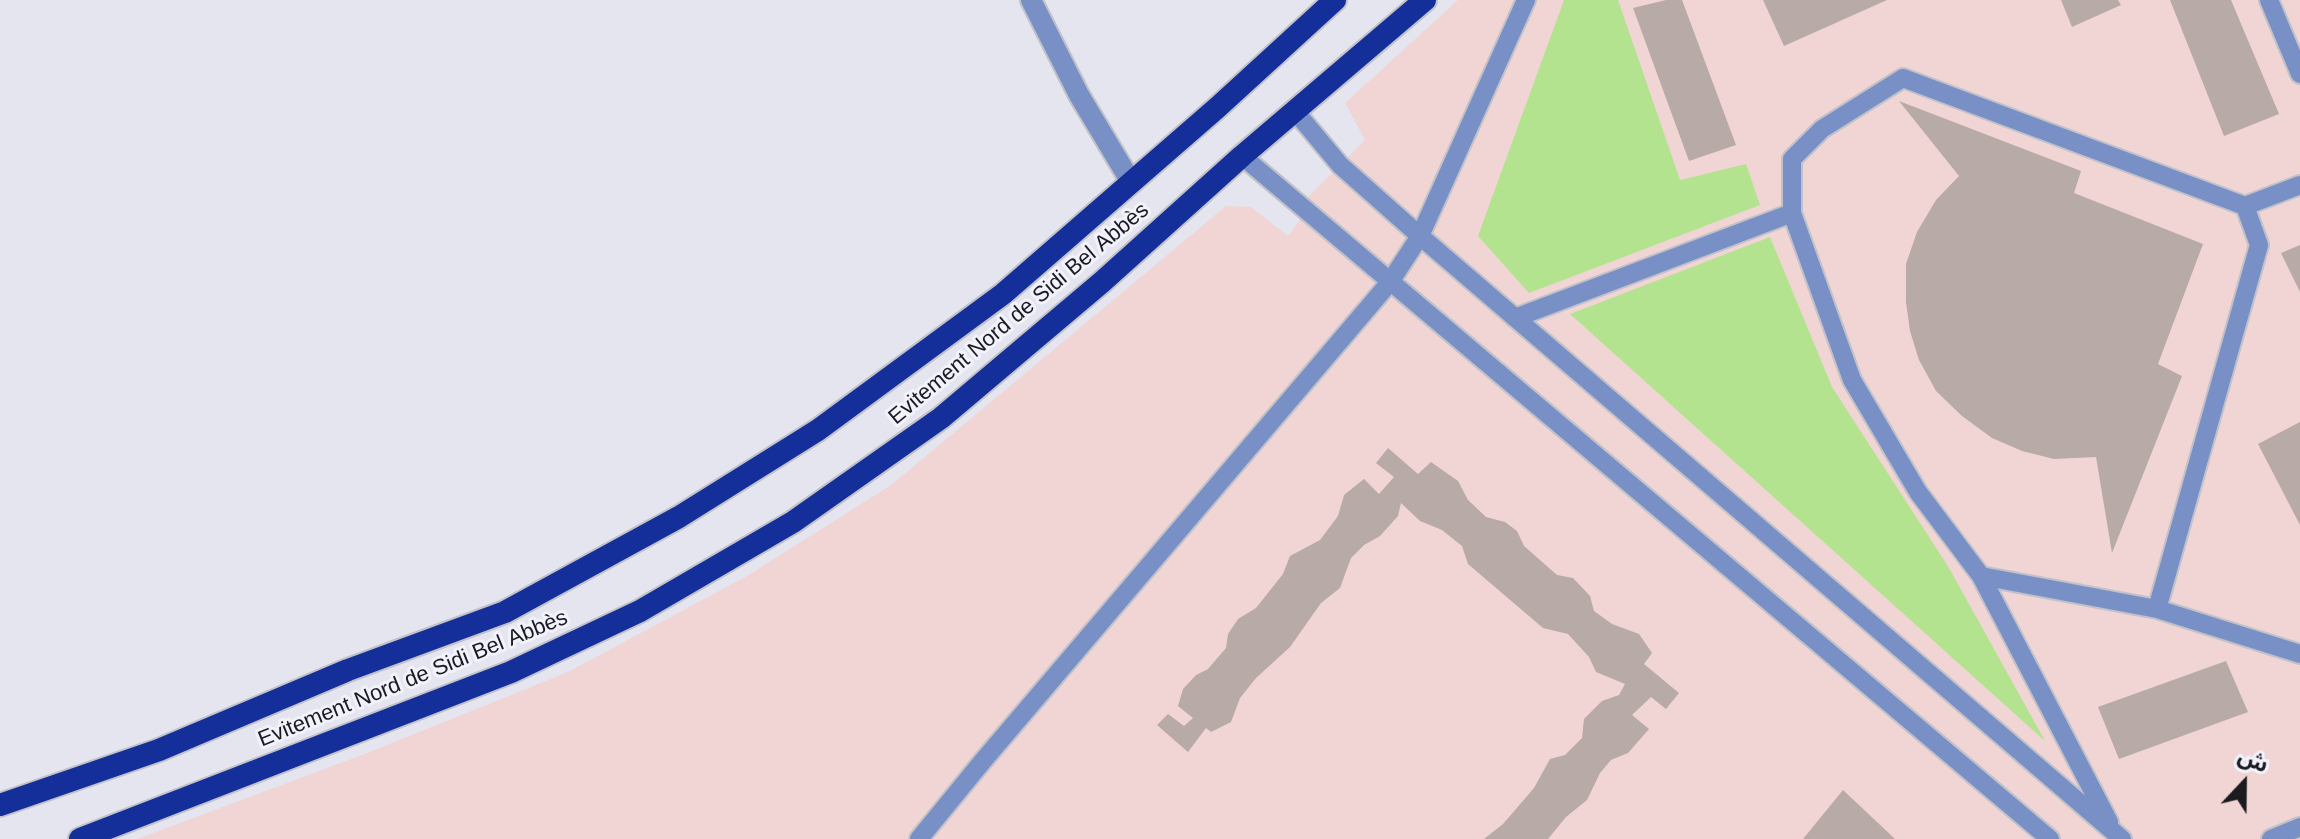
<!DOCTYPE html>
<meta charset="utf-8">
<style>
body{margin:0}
#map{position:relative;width:2300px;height:839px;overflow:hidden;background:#e5e5f0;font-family:Helvetica,"Noto Sans Arabic",sans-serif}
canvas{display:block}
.north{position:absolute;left:2204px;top:743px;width:80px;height:80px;-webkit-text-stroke:6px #f2f2fd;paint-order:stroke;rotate:22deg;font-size:22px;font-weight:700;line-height:32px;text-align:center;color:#1b1b1f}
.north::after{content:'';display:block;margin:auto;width:28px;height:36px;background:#1b1b1f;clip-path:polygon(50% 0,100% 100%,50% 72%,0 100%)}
</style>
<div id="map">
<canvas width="2300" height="839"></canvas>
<div class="north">ش</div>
</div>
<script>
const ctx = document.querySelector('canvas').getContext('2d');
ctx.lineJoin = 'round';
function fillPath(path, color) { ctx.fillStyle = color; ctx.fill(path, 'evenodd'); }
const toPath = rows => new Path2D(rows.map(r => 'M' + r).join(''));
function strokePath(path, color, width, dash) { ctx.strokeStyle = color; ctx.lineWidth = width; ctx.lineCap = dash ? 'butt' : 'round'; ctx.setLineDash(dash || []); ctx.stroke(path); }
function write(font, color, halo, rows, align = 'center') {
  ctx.font = font + ' Helvetica,sans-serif'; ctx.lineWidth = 6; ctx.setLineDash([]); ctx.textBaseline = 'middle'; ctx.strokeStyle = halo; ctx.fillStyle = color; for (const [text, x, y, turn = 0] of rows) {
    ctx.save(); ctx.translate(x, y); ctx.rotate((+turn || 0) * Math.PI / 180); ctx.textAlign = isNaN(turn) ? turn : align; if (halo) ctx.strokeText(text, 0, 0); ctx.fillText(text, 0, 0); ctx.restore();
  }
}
const education = toPath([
 [1458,0,2300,0,2300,839,137,839,362,755,568,672,747,576,891,485,1226,206,1251,207,1288,236,1299,221,1300,205,1365,140,1345,103]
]);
const green = toPath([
 [1564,0,1618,0,1680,180,1746,164,1760,205,1529,293,1478,236],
 [1770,237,1832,387,1949,568,2045,741,1570,314]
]);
const building = toPath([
 [1666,0,1682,0,1736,145,1689,161,1633,8],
 [1763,0,1887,0,1784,46],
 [2061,0,2118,0,2121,5,2072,27],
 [2170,0,2231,0,2279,114,2224,136],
 [1899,101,2081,171,2074,193,2203,244,2158,364,2182,376,2112,553,2096,457,2054,459,2022,451,1992,438,1962,416,1936,391,1919,360,1910,331,1906,302,1906,264,1917,232,1936,200,1959,176],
 [2300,245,2300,292,2281,253],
 [2300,422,2300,525,2258,444],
 [1388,448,1418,474,1431,462,1458,481,1468,500,1486,517,1505,522,1517,531,1524,546,1557,575,1573,578,1590,596,1594,611,1612,624,1639,634,1652,653,1644,664,1679,693,1666,709,1651,697,1632,715,1649,729,1628,753,1611,760,1600,773,1587,800,1566,817,1548,839,1484,839,1503,824,1534,788,1550,759,1565,755,1582,738,1584,719,1602,701,1619,695,1625,684,1596,672,1589,657,1568,634,1543,628,1468,564,1462,546,1442,530,1420,521,1401,503,1398,516,1380,536,1364,545,1351,558,1340,588,1321,603,1290,647,1256,678,1240,698,1231,722,1211,732,1206,728,1188,752,1157,725,1168,714,1184,726,1193,718,1178,706,1183,689,1196,675,1208,669,1226,648,1228,634,1238,619,1256,608,1283,574,1290,556,1320,540,1338,516,1344,495,1364,479,1379,494,1394,477,1376,463],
 [2226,661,2248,712,2119,759,2098,707],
 [1843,790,1895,839,1803,839]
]);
const service = toPath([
 [2269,0,2300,74],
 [1903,78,2245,206,2259,245,2157,609,1981,576,1918,492,1852,380,1792,213,1792,159,1822,129,1903,78],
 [1295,111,1340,165,1420,236,2122,839],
 [1242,156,2050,839],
 [2245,206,2300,185],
 [1515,318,1792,213],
 [1981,576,2109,822],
 [2157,609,2300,654],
 [919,839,982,762,1390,282,1420,236,1526,0],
 [2271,839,2300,827]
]);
const minor = toPath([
 [1031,0,1079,95,1131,182]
]);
const trunk = toPath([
 [0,805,159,750,348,670,505,612,679,517,818,430,1003,294,1218,107,1335,0],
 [80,839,511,672,640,611,793,522,941,418,1102,282,1242,156,1425,0]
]);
const streetNames = [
 ["Evitement Nord de Sidi Bel Abbès",1019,314,-40],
 ["Evitement Nord de Sidi Bel Abbès",413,679,-22]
];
fillPath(education, '#f0d5d4');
fillPath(green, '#b4e390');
fillPath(building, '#b7aaa7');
strokePath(service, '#c1c1ca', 22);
strokePath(minor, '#c1c1ca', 24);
strokePath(trunk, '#c1c1ca', 26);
strokePath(service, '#7890c5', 18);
strokePath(minor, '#7890c5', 20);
strokePath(trunk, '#142e9a', 22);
write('22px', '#1b1b1f', '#f2f2fd', streetNames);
</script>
